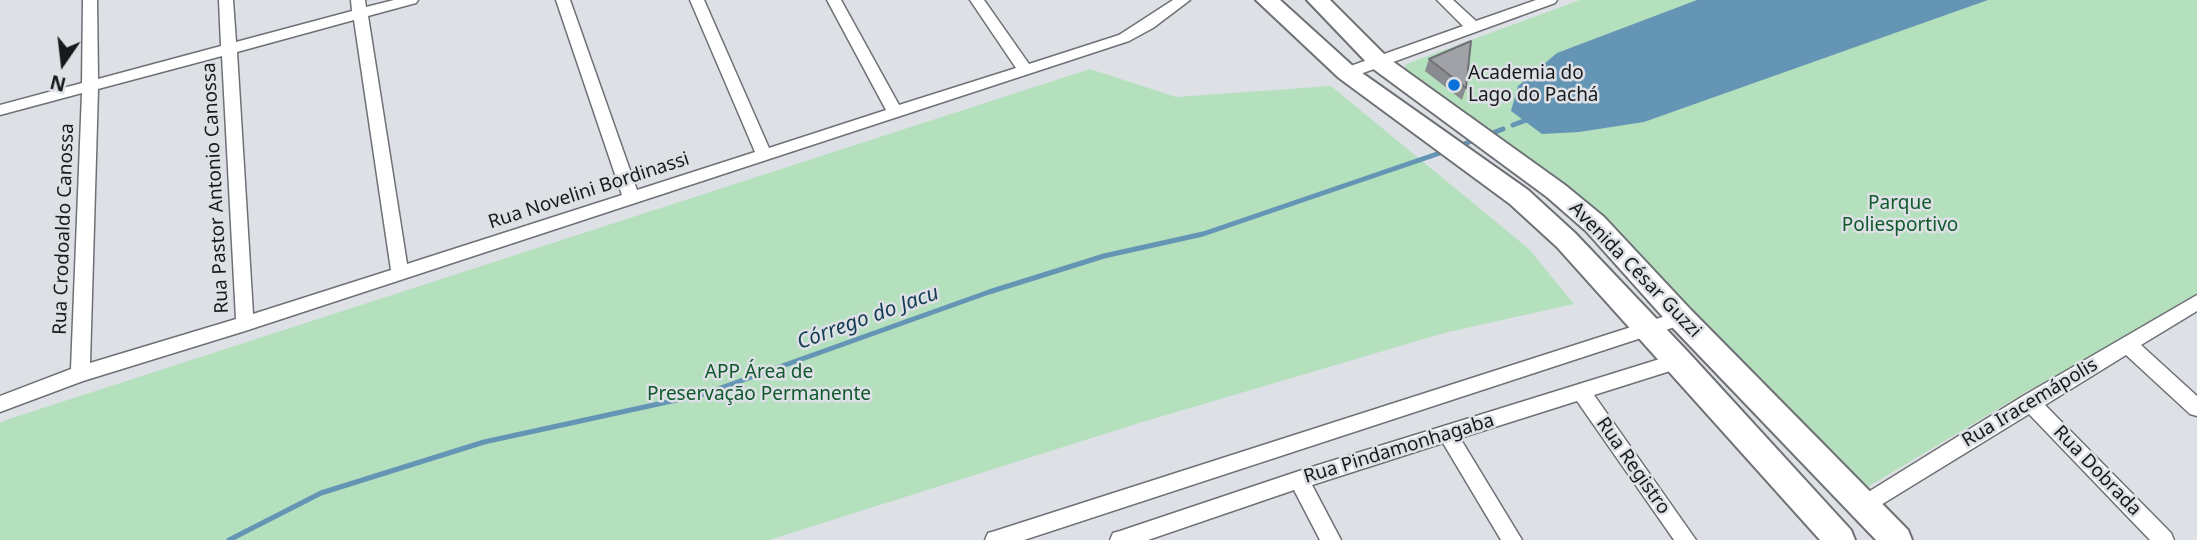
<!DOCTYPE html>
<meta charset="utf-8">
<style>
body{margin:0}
#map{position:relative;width:2197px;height:540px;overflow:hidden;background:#dde0e5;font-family:"Noto Sans",sans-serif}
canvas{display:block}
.north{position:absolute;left:28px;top:28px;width:70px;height:70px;-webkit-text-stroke:5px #dde0e5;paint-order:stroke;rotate:194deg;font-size:19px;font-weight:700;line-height:28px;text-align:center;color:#18191b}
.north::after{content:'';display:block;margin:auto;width:24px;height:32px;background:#18191b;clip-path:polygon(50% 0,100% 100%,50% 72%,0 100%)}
</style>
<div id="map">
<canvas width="2197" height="540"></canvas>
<div class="north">N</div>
</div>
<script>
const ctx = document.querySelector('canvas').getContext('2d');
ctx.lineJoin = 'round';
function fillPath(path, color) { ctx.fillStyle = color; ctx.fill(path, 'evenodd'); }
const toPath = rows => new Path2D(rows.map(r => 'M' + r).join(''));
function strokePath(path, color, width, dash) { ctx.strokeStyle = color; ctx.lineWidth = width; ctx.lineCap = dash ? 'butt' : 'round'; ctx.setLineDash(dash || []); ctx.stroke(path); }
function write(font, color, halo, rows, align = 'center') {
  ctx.font = font + ' "Noto Sans",sans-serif'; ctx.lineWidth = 5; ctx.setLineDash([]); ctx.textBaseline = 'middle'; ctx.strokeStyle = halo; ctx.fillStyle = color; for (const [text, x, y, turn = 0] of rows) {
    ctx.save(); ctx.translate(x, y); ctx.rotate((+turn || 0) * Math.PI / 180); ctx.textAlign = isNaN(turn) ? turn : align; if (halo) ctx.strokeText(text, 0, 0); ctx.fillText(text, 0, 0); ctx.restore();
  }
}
const green = toPath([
 [1580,0,2197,0,2197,299,2026,392,1866,488,1590,207,1404,70,1406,64],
 [1090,69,1176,97,1331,86,1529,249,1574,304,1444,333,1139,423,769,540,0,540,0,423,6,420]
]);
const water = toPath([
 [1697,0,1988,0,1644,122,1579,132,1542,134,1511,111,1518,86,1557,53]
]);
const stream = toPath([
 [1513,125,1529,119],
 [1490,134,1503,129],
 [1457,147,1474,140],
 [229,540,321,493,484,442,704,394,989,292,1104,256,1203,234,1440,153]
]);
const street = toPath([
 [83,0,97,0,98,79,221,46,219,0,233,0,236,42,352,11,351,0,365,0,366,7,394,0,418,0,416,3,368,16,407,264,622,195,556,0,570,0,637,190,755,152,690,0,704,0,769,148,886,110,827,0,841,0,899,105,1016,68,970,0,984,0,1029,64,1119,35,1173,0,1190,0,1153,28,1129,41,245,331,83,381,0,412,0,396,71,369,82,93,0,115,0,105,82,83,83,0],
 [354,20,391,270,253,314,237,52,354,20],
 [222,56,236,319,90,363,98,89,222,56],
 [1437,0,1453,0,1476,21,1536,0,1557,0,1555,3,1352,77,1342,77,1339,73,1342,69,1463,26,1437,0],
 [2197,295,2197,311,2141,345,2197,396,2197,416,2190,414,2126,355,2045,405,2171,533,2174,540,2150,540,2029,414,1871,511,1864,514,1857,511,1854,505,1857,499,2023,396,2197,295],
 [1681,311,1687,313,1690,318,1687,323,1024,540,985,540,988,533,995,531,1681,311],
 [1679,353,1686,356,1688,361,1686,366,1594,395,1696,540,1674,540,1577,401,1460,438,1522,540,1501,540,1443,443,1312,485,1341,540,1320,540,1294,490,1148,540,1110,540,1113,533,1120,531,1299,471,1679,353]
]);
const secondary = toPath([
 [1256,0,1280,0,1355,68,1528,190,1575,233,1689,353,1851,530,1855,540,1820,540,1557,247,1510,204,1339,78,1256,0],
 [1307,0,1330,0,1388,58,1565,185,1604,217,1691,310,1908,530,1912,540,1876,540,1671,326,1586,231,1547,197,1372,68,1307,0]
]);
const wall = toPath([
 [1429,59,1466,88,1462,100,1425,71]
]);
const building = toPath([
 [1471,41,1466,88,1429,59,1471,41]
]);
const markers = [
 [1454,85,7,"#0672da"]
];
const poiNames = [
 ["Academia do",1468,74],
 ["Lago do Pachá",1468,96]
];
const streetNames = [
 ["Rua Pastor Antonio Canossa",216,188,-93],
 ["Rua Novelini Bordinassi",589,191,-18],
 ["Rua Crodoaldo Canossa",64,229,-88],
 ["Avenida César Guzzi",1635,270,46],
 ["Rua Iracemápolis",2030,403,-31],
 ["Rua Pindamonhagaba",1399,449,-17],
 ["Rua Registro",1633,466,55],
 ["Rua Dobrada",2097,471,46]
];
const parkNames = [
 ["Parque",1900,204],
 ["Poliesportivo",1900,226],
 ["APP Área de",759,373],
 ["Preservação Permanente",759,395]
];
const waterNames = [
 ["Córrego do Jacu",868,318,-20]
];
fillPath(green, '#b4e0be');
fillPath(water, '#6595b4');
strokePath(stream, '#6595b4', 5);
strokePath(street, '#6e7075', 3);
strokePath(secondary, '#6e7075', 4);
fillPath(street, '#fff');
fillPath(secondary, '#fff');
fillPath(wall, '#8a8b90');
fillPath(building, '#a0a2a7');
strokePath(building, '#707175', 2);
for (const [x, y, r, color] of markers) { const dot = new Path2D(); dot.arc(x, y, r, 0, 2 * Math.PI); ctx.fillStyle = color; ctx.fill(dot); strokePath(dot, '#dde0e5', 2.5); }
write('19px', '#18191b', '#dde0e5', poiNames, 'left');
write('19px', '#18191b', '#dde0e5', streetNames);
write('19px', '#10592d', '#dde0e5', parkNames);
write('italic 21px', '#143c53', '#dde0e5', waterNames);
</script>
